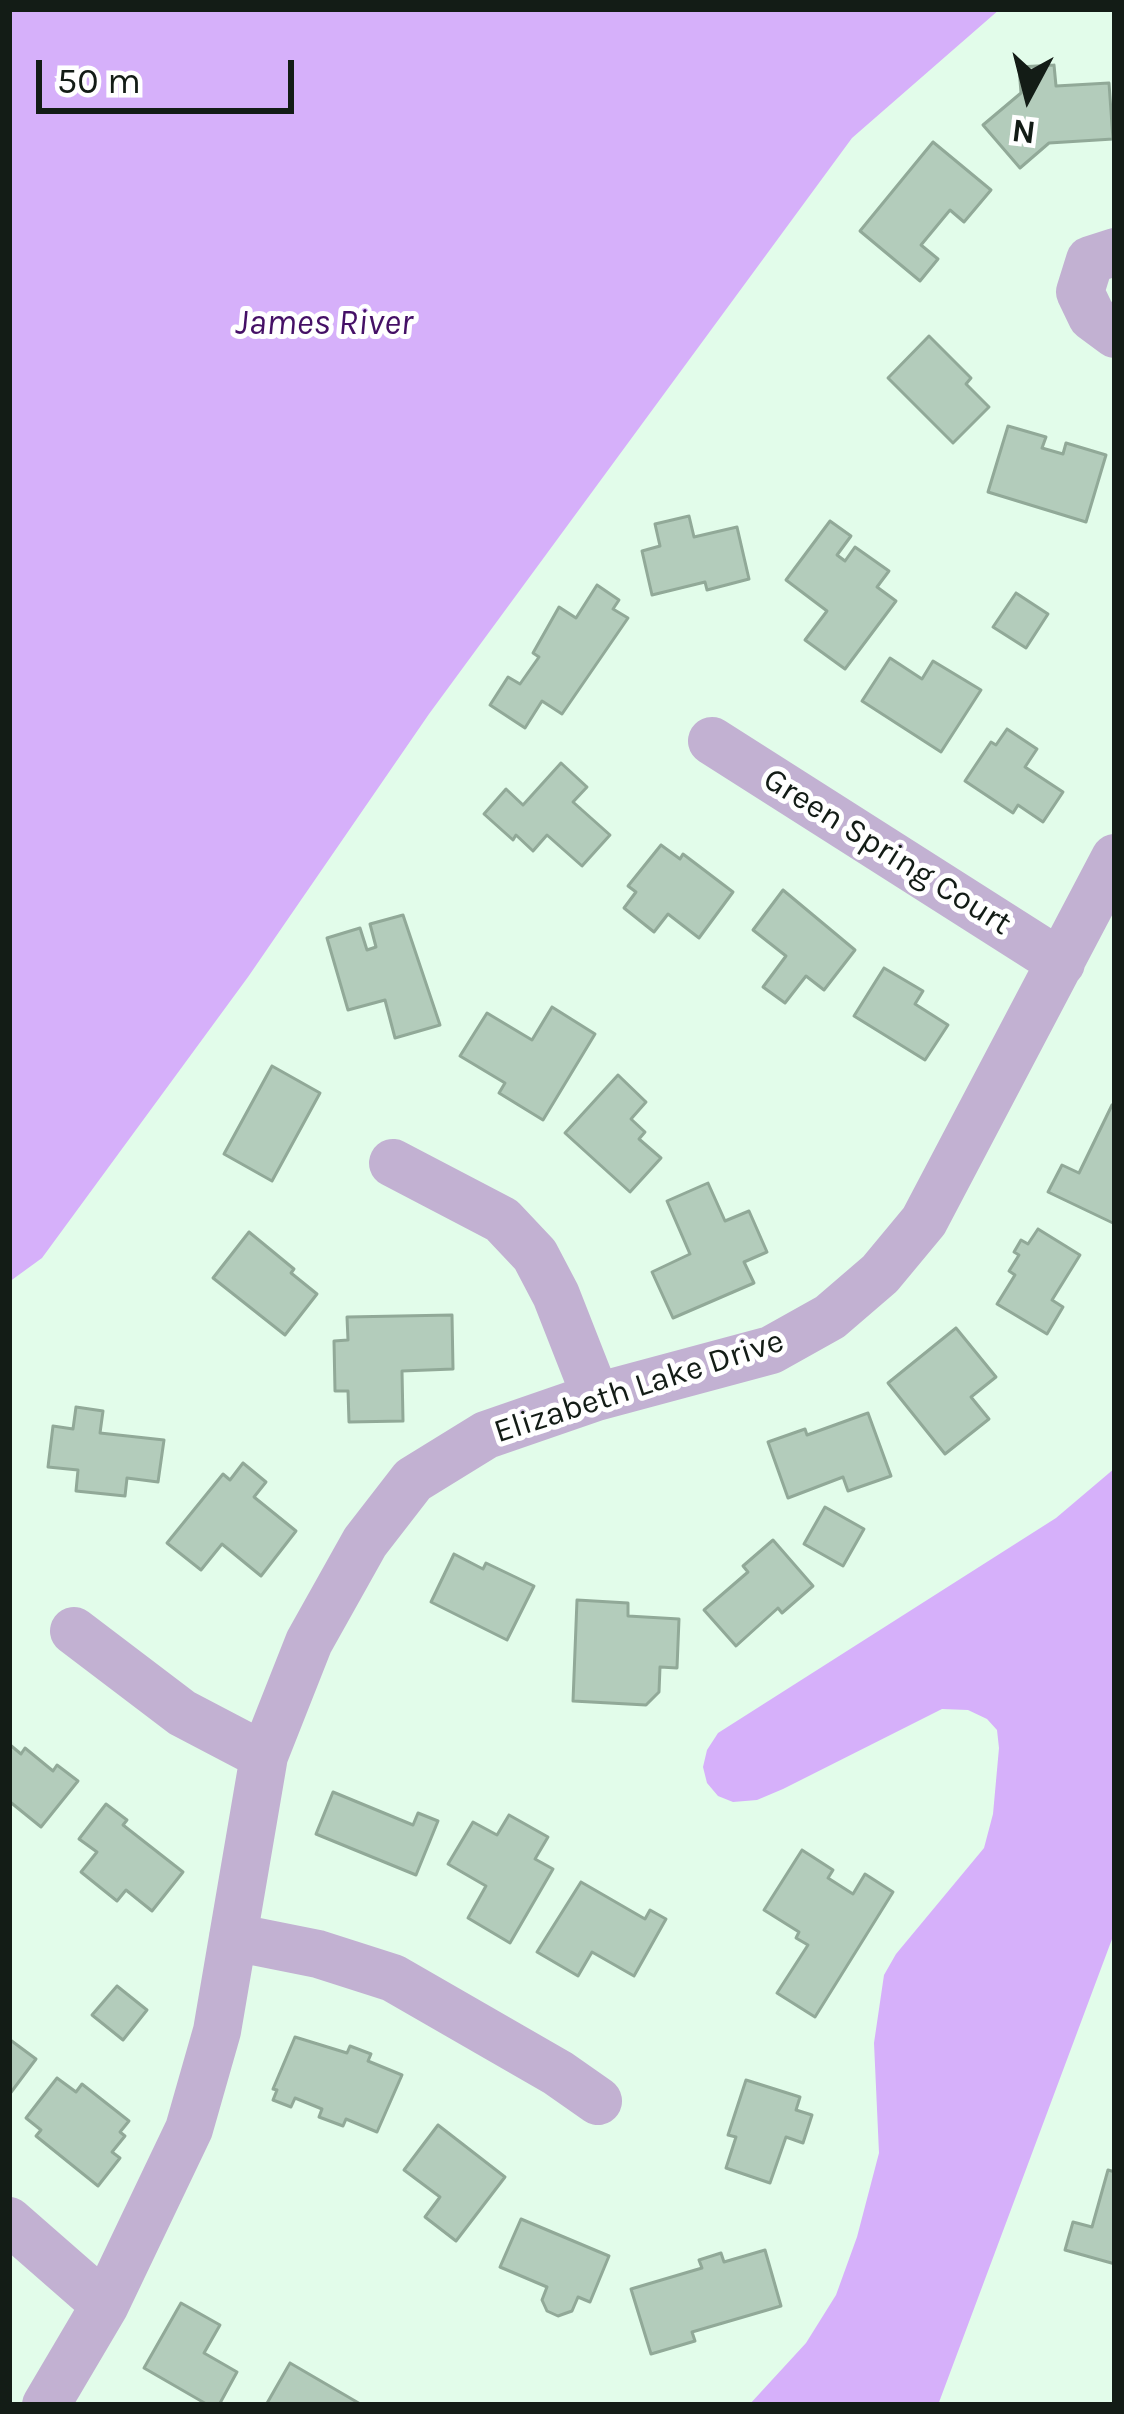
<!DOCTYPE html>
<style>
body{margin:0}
#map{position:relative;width:1124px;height:2414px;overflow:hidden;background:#e2fcea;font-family:Karla,sans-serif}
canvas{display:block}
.frame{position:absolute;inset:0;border:12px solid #131c16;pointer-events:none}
.north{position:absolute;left:968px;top:36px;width:120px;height:120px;-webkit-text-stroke:9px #fff;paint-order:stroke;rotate:187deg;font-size:33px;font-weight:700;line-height:48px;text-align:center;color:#131c16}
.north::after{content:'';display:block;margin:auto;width:42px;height:54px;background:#131c16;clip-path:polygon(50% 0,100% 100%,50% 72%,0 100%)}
.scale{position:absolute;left:36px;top:60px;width:258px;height:54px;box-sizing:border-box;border:6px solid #131c16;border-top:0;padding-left:15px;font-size:36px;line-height:42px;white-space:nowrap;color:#131c16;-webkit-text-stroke:9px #fff;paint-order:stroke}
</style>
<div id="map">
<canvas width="1124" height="2414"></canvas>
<div class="frame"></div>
<div class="north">N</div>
<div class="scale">50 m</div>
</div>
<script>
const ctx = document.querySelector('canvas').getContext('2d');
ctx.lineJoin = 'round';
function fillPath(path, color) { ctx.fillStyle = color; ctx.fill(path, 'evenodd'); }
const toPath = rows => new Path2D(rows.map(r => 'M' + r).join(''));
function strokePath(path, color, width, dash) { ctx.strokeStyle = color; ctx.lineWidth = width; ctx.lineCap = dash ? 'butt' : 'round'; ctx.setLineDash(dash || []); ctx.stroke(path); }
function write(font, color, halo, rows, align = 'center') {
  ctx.font = font + ' Karla,sans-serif'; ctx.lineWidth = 10; ctx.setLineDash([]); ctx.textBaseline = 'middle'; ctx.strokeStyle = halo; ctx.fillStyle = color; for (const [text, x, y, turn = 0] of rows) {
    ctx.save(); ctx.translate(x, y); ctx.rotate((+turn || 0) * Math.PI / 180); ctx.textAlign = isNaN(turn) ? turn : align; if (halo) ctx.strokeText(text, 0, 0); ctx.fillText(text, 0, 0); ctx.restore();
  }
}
const water = toPath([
 [9,9,1000,9,852,138,429,714,248,977,42,1258,9,1282],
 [1115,1468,1115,1931,938,2405,749,2405,806,2343,836,2295,857,2237,879,2153,874,2043,884,1975,896,1954,984,1848,993,1814,999,1748,997,1730,987,1719,968,1710,942,1709,783,1789,757,1800,733,1802,718,1796,707,1783,703,1767,707,1750,718,1733,1056,1518]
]);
const building = toPath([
 [1054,65,1056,86,1109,83,1113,139,1049,143,1020,168,983,125,1021,93,1019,67,1054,65],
 [933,142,991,190,964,222,950,210,921,245,938,259,920,281,860,231,933,142],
 [929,336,971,378,966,384,989,407,953,443,888,378,929,336],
 [1008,426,1046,437,1042,448,1063,454,1066,443,1106,455,1086,522,988,492,1008,426],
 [689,516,694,537,737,527,749,579,707,590,705,582,652,595,642,551,660,546,655,524,689,516],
 [830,521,851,536,837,555,845,561,855,547,889,571,877,587,896,601,845,669,805,640,827,611,786,580,830,521],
 [597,585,619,600,613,609,628,618,562,714,542,701,525,728,490,705,508,677,520,684,539,657,533,653,559,607,576,618,597,585],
 [1016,593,1048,614,1026,648,993,627,1016,593],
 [890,658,922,679,933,661,981,690,941,752,862,701,890,658],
 [1007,729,1037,749,1025,767,1063,792,1043,822,1018,805,1013,813,965,781,991,742,996,745,1007,729],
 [561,763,587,787,573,802,610,835,582,866,547,835,533,851,516,835,513,840,484,814,506,789,523,805,561,763],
 [661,845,680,859,683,854,733,892,699,938,668,914,654,932,624,908,636,892,628,886,661,845],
 [783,890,855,950,824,990,806,976,785,1003,763,987,786,956,753,930,783,890],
 [403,915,440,1025,395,1038,385,1000,348,1010,327,938,360,928,367,950,376,947,370,924,403,915],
 [884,968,923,991,915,1004,948,1025,925,1060,854,1016,884,968],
 [552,1007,595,1034,543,1120,499,1093,505,1083,460,1056,487,1013,532,1040,552,1007],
 [272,1066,320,1093,272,1181,224,1154,272,1066],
 [618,1075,646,1102,631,1119,645,1132,639,1139,661,1158,630,1192,565,1133,618,1075],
 [1112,1105,1115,1107,1115,1224,1048,1192,1062,1165,1079,1173,1112,1105],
 [708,1183,725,1221,749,1211,767,1252,744,1262,754,1283,673,1318,652,1272,690,1254,667,1201,708,1183],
 [1038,1229,1080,1255,1052,1300,1063,1307,1047,1334,997,1304,1015,1275,1009,1271,1019,1255,1014,1252,1021,1240,1028,1244,1038,1229],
 [249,1232,294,1269,291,1273,317,1294,285,1335,213,1278,249,1232],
 [452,1315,453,1369,402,1371,403,1421,349,1422,348,1391,335,1391,334,1341,348,1340,347,1317,452,1315],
 [956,1328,996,1377,971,1397,989,1419,945,1454,888,1383,956,1328],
 [76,1407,103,1411,100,1433,164,1440,158,1482,127,1478,125,1496,76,1491,78,1470,48,1467,53,1426,73,1429,76,1407],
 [868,1413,891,1476,848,1491,843,1477,788,1498,768,1442,805,1429,807,1435,868,1413],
 [243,1463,266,1482,254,1497,296,1531,261,1576,222,1544,201,1570,167,1543,223,1474,230,1480,243,1463],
 [825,1507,864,1529,843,1566,804,1544,825,1507],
 [773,1540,813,1586,782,1613,778,1608,736,1646,704,1610,748,1572,743,1566,773,1540],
 [454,1554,483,1569,486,1563,534,1586,507,1640,431,1602,454,1554],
 [577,1600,628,1603,628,1616,679,1619,677,1668,660,1667,659,1692,646,1705,573,1701,577,1600],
 [9,1744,21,1754,25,1748,53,1771,57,1765,78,1781,41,1827,9,1801,9,1744],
 [333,1792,413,1825,418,1813,438,1821,416,1875,316,1834,333,1792],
 [106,1804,127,1820,123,1825,183,1872,152,1911,126,1890,117,1901,81,1872,97,1852,79,1839,106,1804],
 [509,1815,548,1837,535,1859,553,1869,510,1943,468,1918,486,1886,448,1864,473,1822,497,1835,509,1815],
 [802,1850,833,1870,828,1878,853,1894,865,1874,893,1892,815,2017,777,1993,808,1945,796,1938,799,1932,764,1910,802,1850],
 [581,1882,645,1919,650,1910,666,1919,634,1976,592,1952,578,1976,537,1952,581,1882],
 [117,1986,147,2010,123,2040,92,2015,117,1986],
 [295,2037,347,2053,350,2046,371,2054,368,2061,402,2075,377,2132,346,2119,343,2126,319,2117,322,2109,295,2098,291,2107,273,2100,277,2090,273,2089,295,2037],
 [9,2039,36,2059,9,2095,9,2039],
 [57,2078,76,2092,82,2084,129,2121,120,2132,125,2136,112,2152,120,2158,98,2186,36,2136,41,2130,26,2118,57,2078],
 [746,2080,800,2097,796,2110,812,2115,803,2143,786,2137,770,2183,726,2168,736,2137,728,2135,746,2080],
 [438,2125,505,2177,456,2241,425,2217,440,2197,404,2170,438,2125],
 [1108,2170,1115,2172,1115,2264,1065,2250,1073,2222,1092,2227,1108,2170],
 [521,2219,609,2256,590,2302,578,2297,572,2311,558,2316,547,2311,542,2300,547,2287,500,2267,521,2219],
 [765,2250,781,2306,692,2332,695,2341,651,2354,631,2289,702,2268,699,2260,721,2253,724,2262,765,2250],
 [181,2303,220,2325,204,2353,237,2372,219,2405,208,2405,144,2368,181,2303],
 [290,2363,362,2405,266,2405,290,2363]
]);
const minor = toPath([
 [1115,252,1090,260,1080,292,1092,317,1115,334],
 [712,741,1061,963],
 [393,1163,502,1220,535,1255,556,1295,596,1397],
 [74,1631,182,1713,264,1756],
 [233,1937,318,1954,393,1978,558,2073,598,2101],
 [9,2221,105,2305],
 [46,2405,105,2305,189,2129,217,2031,264,1756,309,1642,365,1542,413,1480,486,1435,596,1397,771,1350,830,1317,880,1274,924,1221,1115,858]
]);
const streetNames = [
 ["Green Spring Court",887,852,32],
 ["Elizabeth Lake Drive",639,1387,-18]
];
const waterNames = [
 ["James River",324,324]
];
fillPath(water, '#d6b0fa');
fillPath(building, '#b3ccbb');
strokePath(building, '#91a998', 3);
strokePath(minor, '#c2b1d2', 48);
write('33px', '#131c16', '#fff', streetNames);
write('italic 36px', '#451066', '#fff', waterNames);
</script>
